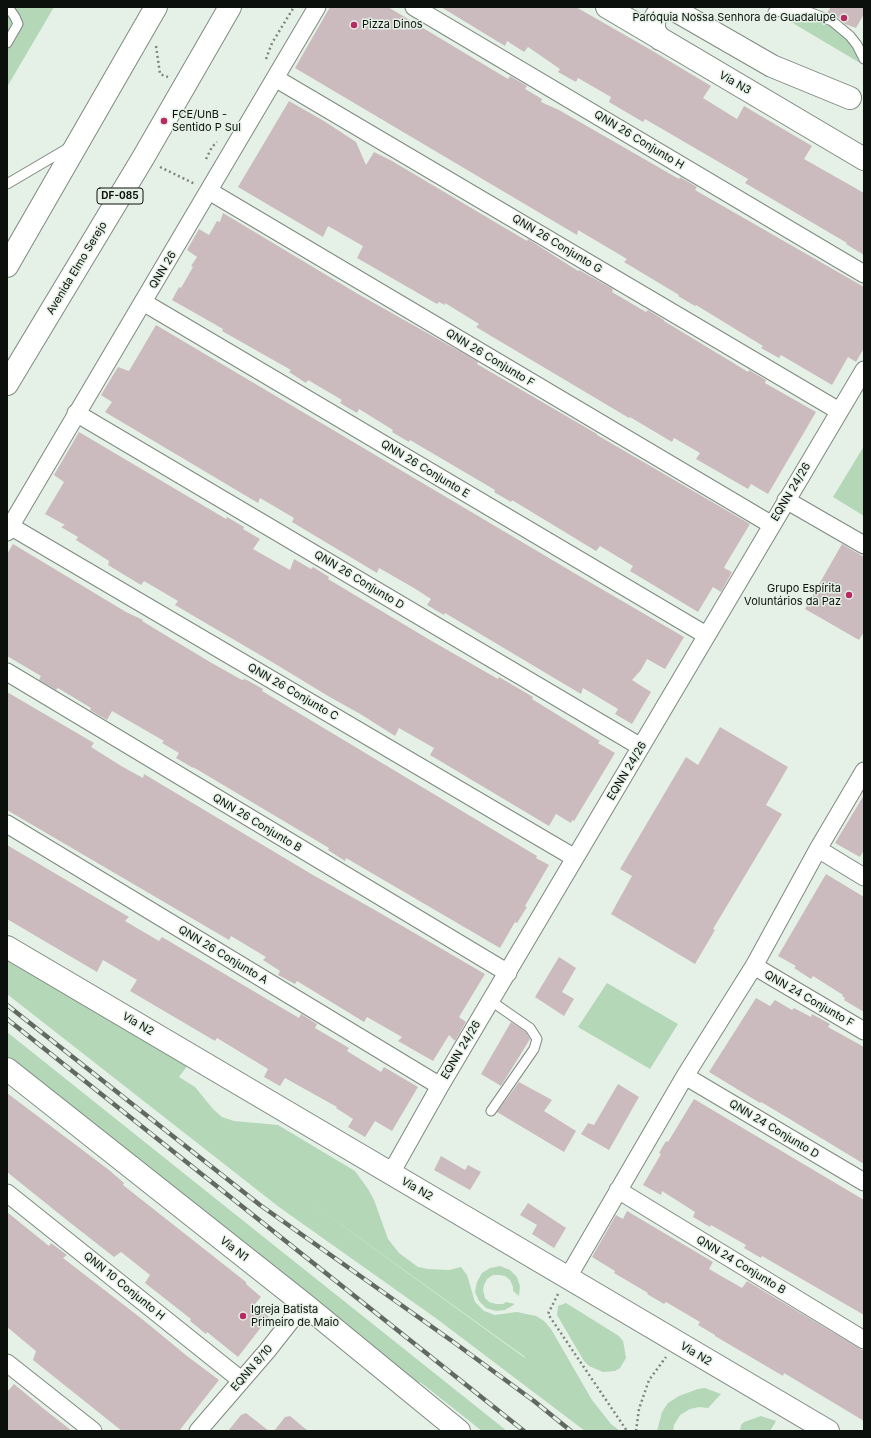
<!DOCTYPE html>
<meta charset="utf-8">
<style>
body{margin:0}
#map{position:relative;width:871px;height:1438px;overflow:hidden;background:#e5f1e6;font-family:Inter,sans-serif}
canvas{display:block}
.frame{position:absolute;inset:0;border:8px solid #0c100c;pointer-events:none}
</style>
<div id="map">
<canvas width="871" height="1438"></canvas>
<div class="frame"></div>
</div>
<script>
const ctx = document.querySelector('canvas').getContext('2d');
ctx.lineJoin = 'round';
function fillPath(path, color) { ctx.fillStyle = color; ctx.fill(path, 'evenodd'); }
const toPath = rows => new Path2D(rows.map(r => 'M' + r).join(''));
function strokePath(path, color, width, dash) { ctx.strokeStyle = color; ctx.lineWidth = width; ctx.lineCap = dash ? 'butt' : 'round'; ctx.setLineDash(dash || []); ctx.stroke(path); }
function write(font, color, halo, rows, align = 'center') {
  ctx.font = font + ' Inter,sans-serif'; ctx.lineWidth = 3; ctx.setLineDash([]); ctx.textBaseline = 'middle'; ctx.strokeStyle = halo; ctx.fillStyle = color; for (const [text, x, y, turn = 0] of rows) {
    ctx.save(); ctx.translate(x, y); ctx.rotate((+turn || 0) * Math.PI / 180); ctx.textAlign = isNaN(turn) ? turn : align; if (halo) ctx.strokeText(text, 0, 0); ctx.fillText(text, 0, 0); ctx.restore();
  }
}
const green = toPath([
 [7,7,54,7,7,87],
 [798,13,817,17,836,28,849,40,858,55,860,63,781,16],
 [864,446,864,516,833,497],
 [7,958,188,1065,179,1077,195,1087,213,1109,222,1117,234,1121,278,1125,355,1171,368,1189,374,1200,388,1239,399,1253,418,1267,428,1269,449,1270,461,1267,467,1275,475,1302,484,1311,495,1315,517,1312,526,1314,536,1316,544,1321,551,1329,592,1400,611,1424,620,1431,585,1431,437,1319,279,1207,7,994],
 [300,1195,525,1357,525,1358],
 [607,983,678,1024,650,1069,578,1027],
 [7,1032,226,1207,507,1431,482,1431,420,1382,417,1385,7,1058],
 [500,1266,510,1270,517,1277,520,1286,519,1296,513,1291,513,1287,510,1280,505,1276,499,1275,493,1275,487,1279,484,1285,483,1290,485,1298,489,1302,496,1304,503,1304,506,1302,515,1304,505,1310,496,1311,486,1308,479,1301,475,1292,477,1282,482,1273,490,1268],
 [566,1303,619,1336,623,1341,624,1346,626,1358,620,1368,615,1371,603,1372,589,1366,584,1361,557,1315,558,1306],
 [705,1388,721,1394,708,1408,699,1407,690,1409,680,1415,674,1425,673,1431,657,1431,662,1412,668,1403,679,1396,698,1389],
 [761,1416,776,1421,770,1431,740,1431,741,1425,744,1422]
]);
const building = toPath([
 [330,7,388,7,508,79,510,76,527,86,525,89,542,99,541,102,559,110,679,179,680,177,697,187,695,190,864,287,864,348,856,362,848,357,832,385,781,355,779,358,761,348,763,346,696,305,695,306,678,296,679,295,624,262,627,259,578,230,577,235,295,68],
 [441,7,576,7,651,50,711,86,703,98,737,119,744,106,812,146,804,159,864,193,864,255,846,244,847,243,745,183,748,179,645,119,643,122,609,102,611,97,578,78,576,82,558,72,560,69,528,47,524,52,507,41,505,46],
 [831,7,864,7,864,14,856,28,845,24,836,16,827,13],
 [289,101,324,121,356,142,366,165,374,152,392,161,527,241,528,239,578,271,579,270,613,289,612,292,646,312,648,310,664,320,664,321,735,364,748,372,749,370,766,380,765,383,816,412,768,494,751,484,748,489,696,459,700,453,674,438,672,442,630,417,629,418,476,327,479,324,445,303,445,305,439,302,437,304,357,258,363,246,328,226,323,237,238,187],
 [223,213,358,294,461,352,478,362,477,364,597,434,597,435,750,524,726,564,724,568,732,572,721,592,713,587,698,612,630,571,633,566,600,546,596,551,512,500,511,502,494,492,495,490,410,440,409,442,392,432,393,430,359,409,357,413,340,403,342,400,308,380,306,383,289,372,291,370,222,331,223,329,172,300,179,287,181,288,193,267,191,266,197,257,187,250,199,229,209,235,217,221,220,222],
 [156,325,581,577,684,637,665,669,647,659,641,670,632,680,651,692,632,724,615,714,618,709,583,688,581,694,445,613,444,615,427,605,431,599,414,588,379,568,377,573,292,522,294,518,260,498,258,503,105,412,112,402,101,395,118,367,129,371],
 [79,432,226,519,227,517,244,527,243,529,260,539,253,549,290,570,294,559,311,569,313,567,329,577,328,579,430,640,498,679,499,677,533,697,532,699,600,741,598,743,615,753,574,821,572,820,571,823,556,814,549,826,430,755,434,748,399,728,395,736,362,715,328,696,277,665,175,605,178,601,144,581,141,585,108,565,109,561,76,540,78,537,61,527,65,525,45,514,64,482,54,475],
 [13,544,126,612,143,620,142,621,210,662,242,680,245,679,263,689,262,691,537,856,536,858,549,865,525,906,527,907,517,923,515,922,500,948,346,858,345,861,328,850,329,848,193,767,193,768,176,758,179,753,162,743,164,741,112,711,107,720,90,710,91,708,58,688,56,690,39,680,41,676,7,656,7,554],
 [842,544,864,557,864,632,859,640,805,609],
 [7,692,94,743,91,747,123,767,143,778,144,774,313,875,380,913,485,974,459,1017,466,1022,455,1041,449,1035,433,1061,398,1041,402,1037,367,1017,364,1022,297,981,295,984,278,975,280,971,263,960,266,957,231,936,229,940,7,810],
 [720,727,788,767,766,805,782,814,713,929,715,930,695,964,611,914,632,876,620,869,686,757,698,765],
 [864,795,864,850,860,857,835,843],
 [7,845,129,917,125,921,159,941,162,937,299,1018,301,1014,317,1024,315,1028,349,1048,347,1051,381,1072,384,1067,418,1087,392,1131,375,1121,365,1137,348,1127,353,1119,336,1108,337,1107,285,1078,280,1086,264,1077,268,1069,217,1038,215,1041,130,991,137,980,103,960,97,972,7,919],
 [826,874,864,897,864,1012,844,1000,845,998,842,996,843,995,813,976,811,979,794,968,796,966,778,956],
 [559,957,576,968,562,992,574,999,564,1016,535,997],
 [756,998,770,1006,775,1000,792,1010,794,1008,811,1017,812,1014,830,1024,828,1027,864,1047,864,1164,778,1112,761,1102,760,1103,709,1072],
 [511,1022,526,1032,530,1039,501,1086,481,1074],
 [519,1082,552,1100,544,1111,576,1131,564,1152,497,1112],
 [618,1084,639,1097,609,1150,581,1134,588,1123,594,1125],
 [7,1093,109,1170,124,1183,123,1185,246,1282,246,1284,261,1297,254,1305,269,1317,238,1357,207,1332,206,1334,190,1321,191,1319,145,1283,150,1275,121,1252,114,1257,68,1221,7,1172],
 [694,1099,864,1200,864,1315,762,1256,761,1258,744,1248,746,1245,711,1225,710,1227,693,1217,695,1212,662,1191,661,1195,643,1185,661,1154,659,1153,666,1141,668,1142],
 [441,1156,465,1170,468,1165,481,1172,470,1190,434,1170],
 [528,1203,566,1228,554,1248,532,1234,537,1225,520,1215],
 [627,1211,713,1262,709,1269,742,1288,747,1281,864,1351,864,1421,784,1373,783,1376,715,1336,715,1335,698,1325,700,1322,666,1302,664,1304,647,1294,648,1293,614,1273,615,1271,592,1257,616,1215,623,1219],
 [7,1212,49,1246,51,1243,67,1255,63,1258,142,1319,187,1356,219,1380,179,1431,122,1431,33,1360,36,1351,7,1327],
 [14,1384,44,1409,72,1431,7,1431,7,1392],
 [246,1413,269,1431,228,1431,241,1415],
 [290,1416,308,1431,274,1431,285,1417]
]);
const path = toPath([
 [156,46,160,74,168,77],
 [266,59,272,43,294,7],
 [206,159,212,147,217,142],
 [160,167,195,184],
 [558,1294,548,1314,627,1431],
 [636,1431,639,1409,649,1380,666,1357]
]);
const lane = toPath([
 [773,12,797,10,809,12,832,21,850,36,857,45,864,59],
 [7,43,18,24,15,17,8,7],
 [7,184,70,147],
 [491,1111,534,1049,537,1039,530,1028,491,1001]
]);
const street = toPath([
 [414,7,864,274],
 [275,78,839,411],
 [209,191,772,525],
 [143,302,706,635],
 [76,413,641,747],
 [786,500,864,545],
 [10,526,575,858],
 [7,532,317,7],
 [7,672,508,973],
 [7,824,440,1086],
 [818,849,864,877],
 [754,966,864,1031],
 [685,1076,864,1182],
 [391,1173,440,1086,864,370],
 [618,1190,864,1340],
 [7,1193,241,1380],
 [568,1277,685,1076,754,966,818,849,864,771],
 [7,1363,93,1431],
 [198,1431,267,1351,304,1304]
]);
const secondary = toPath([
 [7,947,828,1431],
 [7,1069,304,1304,459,1431]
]);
const primary = toPath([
 [607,7,864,159],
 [660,39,654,30,654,20,657,15,661,11,667,9,673,9,772,66,850,98],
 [7,266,156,7],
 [7,384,143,158,230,7]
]);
const rail = toPath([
 [7,1005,260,1205,452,1341,534,1401,571,1431],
 [7,1019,524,1431]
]);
const markers = [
 [844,18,4,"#b72a62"],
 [354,25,4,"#b72a62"],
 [164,121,4,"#b72a62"],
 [849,595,4,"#b72a62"],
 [243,1316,4,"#b72a62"]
];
const shields = [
 [120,196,46]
];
const shieldNames = [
 ["DF-085",120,196]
];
const poiNames = [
 ["Paróquia Nossa Senhora de Guadalupe",836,18,"right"],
 ["Pizza Dinos",362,25],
 ["FCE/UnB -",172,115],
 ["Sentido P Sul",172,128],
 ["Grupo Espírita",841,589,"right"],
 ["Voluntários da Paz",841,602,"right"],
 ["Igreja Batista",251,1310],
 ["Primeiro de Maio",251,1323]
];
const streetNames = [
 ["Via N3",735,83,30],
 ["QNN 26 Conjunto H",639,140,31],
 ["QNN 26 Conjunto G",557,244,31],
 ["Avenida Elmo Serejo",77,268,-59],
 ["QNN 26",163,270,-59],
 ["QNN 26 Conjunto F",490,358,31],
 ["QNN 26 Conjunto E",425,469,31],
 ["EQNN 24/26",791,492,-59],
 ["QNN 26 Conjunto D",359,580,31],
 ["QNN 26 Conjunto C",293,692,30],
 ["EQNN 24/26",627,771,-59],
 ["QNN 26 Conjunto B",257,823,31],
 ["QNN 26 Conjunto A",223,955,31],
 ["QNN 24 Conjunto F",809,999,30],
 ["Via N2",138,1024,30],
 ["EQNN 24/26",461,1050,-59],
 ["QNN 24 Conjunto D",774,1129,31],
 ["Via N2",417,1189,30],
 ["Via N1",234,1249,38],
 ["QNN 24 Conjunto B",741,1265,31],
 ["QNN 10 Conjunto H",124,1286,39],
 ["Via N2",696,1354,31],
 ["EQNN 8/10",252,1368,-49]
];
fillPath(green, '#b3d7b7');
fillPath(building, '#cbbbbf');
strokePath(lane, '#7f8980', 11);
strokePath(street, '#7f8980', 19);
strokePath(secondary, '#7f8980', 24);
strokePath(primary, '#7f8980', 24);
strokePath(path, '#7d857d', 2.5, [2, 3]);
strokePath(lane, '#fff', 9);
strokePath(street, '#fff', 17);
strokePath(secondary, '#fff', 22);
strokePath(primary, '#fff', 22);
strokePath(rail, '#626962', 4.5);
strokePath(rail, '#e5f1e6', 3, [9]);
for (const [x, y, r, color] of markers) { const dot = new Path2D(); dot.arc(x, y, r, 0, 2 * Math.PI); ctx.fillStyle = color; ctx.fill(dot); strokePath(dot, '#e5f1e6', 1.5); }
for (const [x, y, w] of shields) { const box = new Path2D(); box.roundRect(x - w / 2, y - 8, w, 16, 3); ctx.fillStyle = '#e5f1e6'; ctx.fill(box); strokePath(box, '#0c100c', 1); }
write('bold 10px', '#0c100c', null, shieldNames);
write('11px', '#0c100c', '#e5f1e6', poiNames, 'left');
write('11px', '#0c100c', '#e5f1e6', streetNames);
</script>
